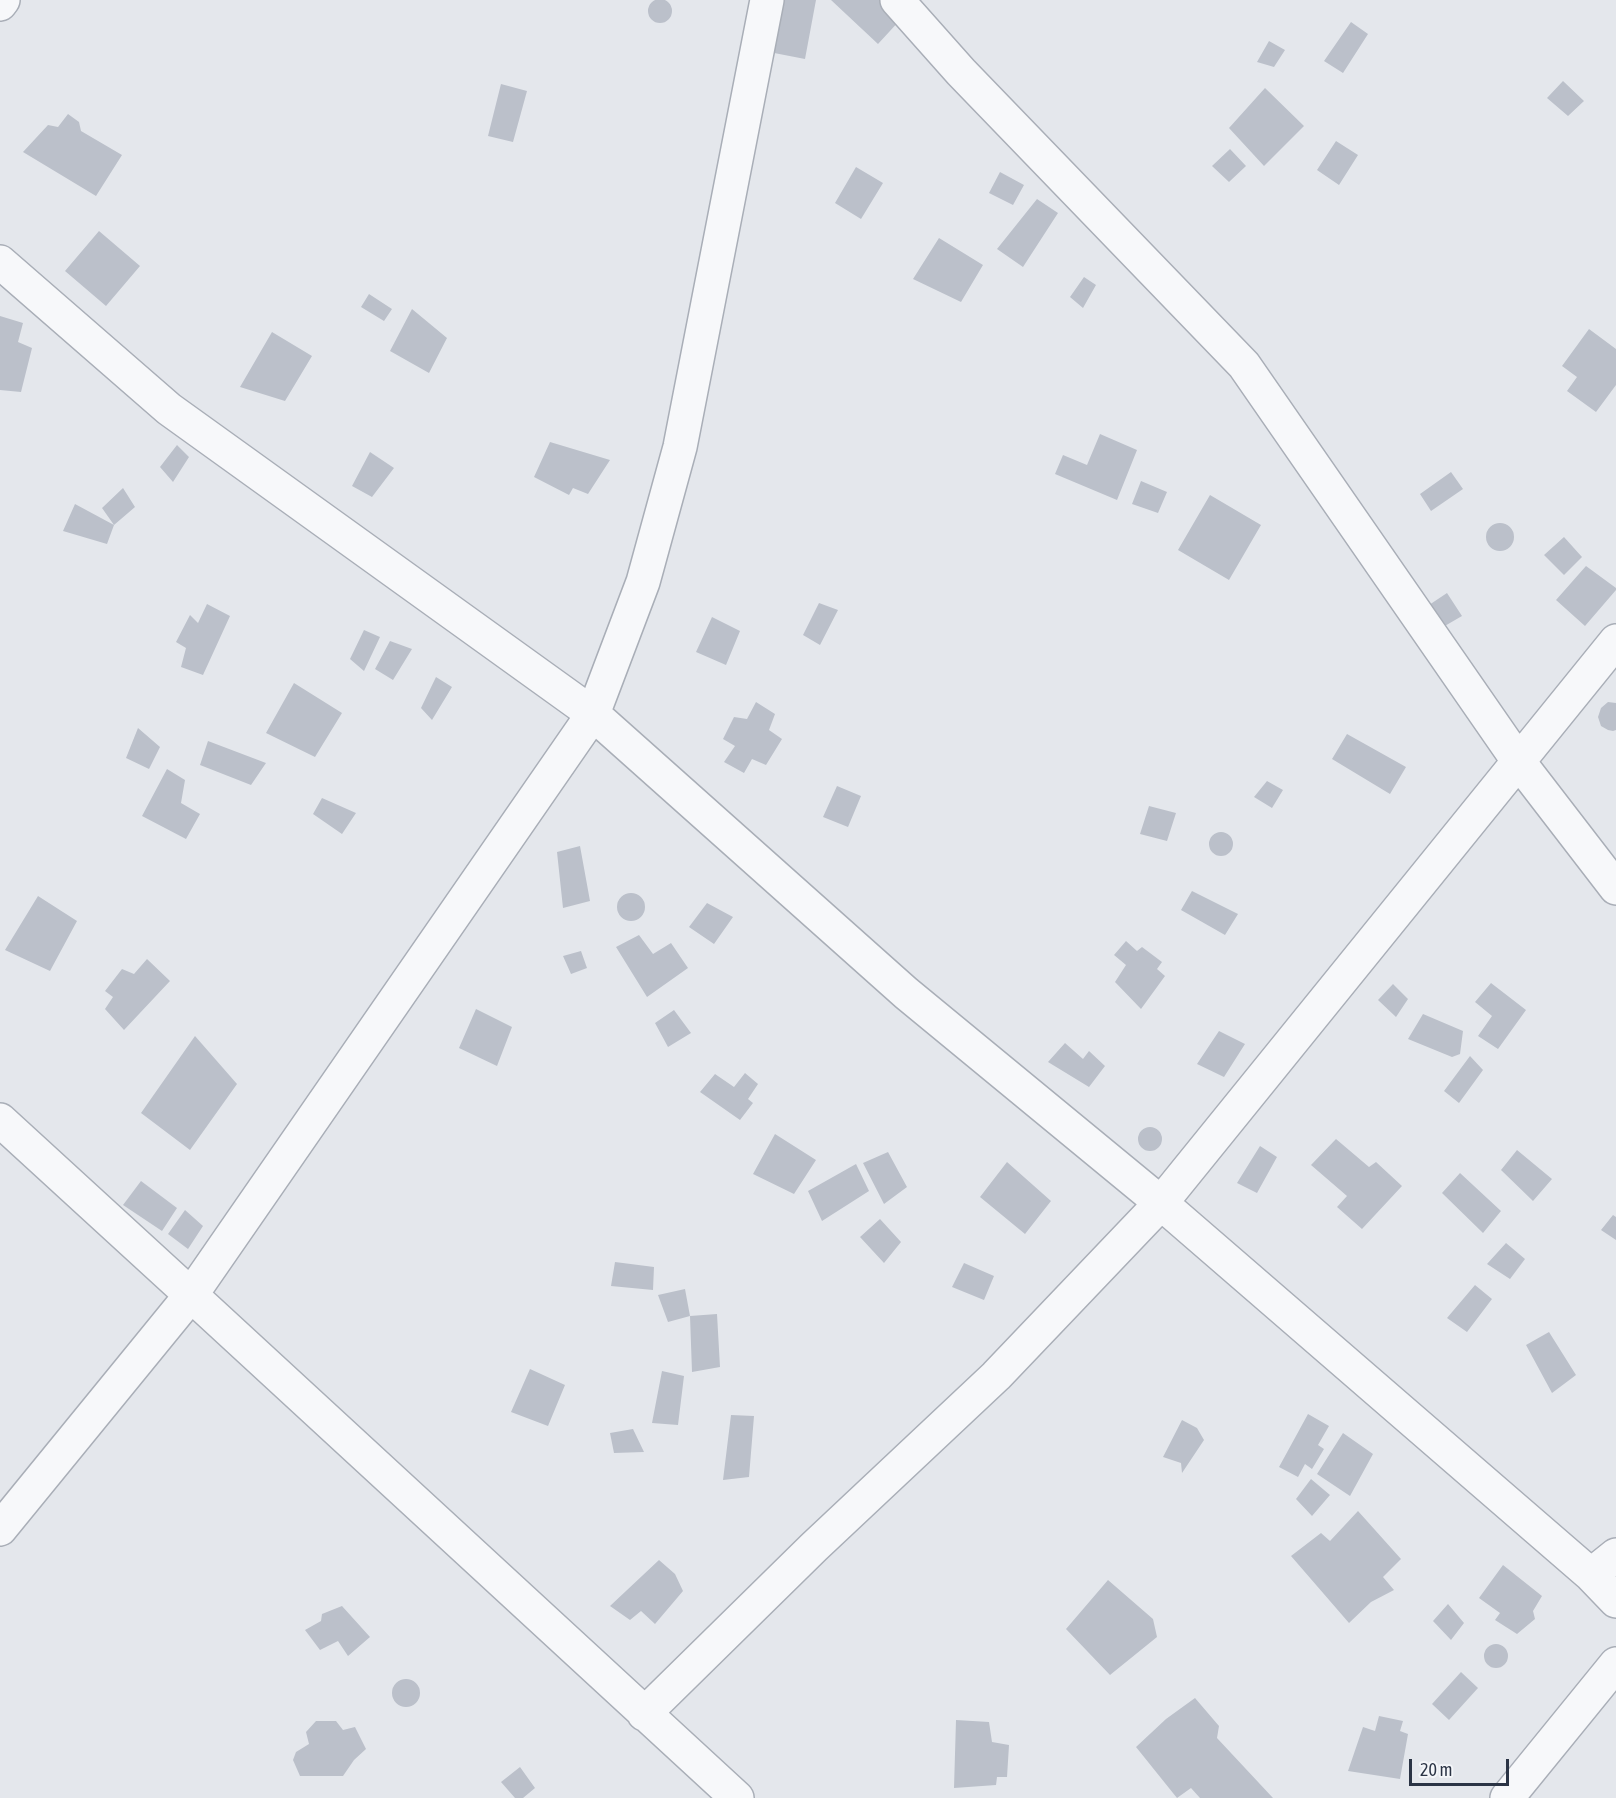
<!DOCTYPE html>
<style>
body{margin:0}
#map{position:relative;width:1616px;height:1798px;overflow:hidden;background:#e4e7ec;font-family:"Asap Condensed",sans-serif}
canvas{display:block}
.scale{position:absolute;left:1409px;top:1759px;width:100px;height:27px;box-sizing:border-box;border:3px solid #2b3445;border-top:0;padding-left:8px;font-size:18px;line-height:21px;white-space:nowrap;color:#2b3445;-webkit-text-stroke:4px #f4f6f9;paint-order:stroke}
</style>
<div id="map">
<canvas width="1616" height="1798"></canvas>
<div class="scale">20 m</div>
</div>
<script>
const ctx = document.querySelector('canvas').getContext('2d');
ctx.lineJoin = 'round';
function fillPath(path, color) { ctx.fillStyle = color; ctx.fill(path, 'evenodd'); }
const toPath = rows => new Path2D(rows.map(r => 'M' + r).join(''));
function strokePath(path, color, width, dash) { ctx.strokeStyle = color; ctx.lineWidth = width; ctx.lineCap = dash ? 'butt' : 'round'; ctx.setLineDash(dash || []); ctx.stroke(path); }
const building = toPath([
 '648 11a12 12 0 1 1 24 0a12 12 0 1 1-24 0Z',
 [779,0,816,0,805,59,769,52],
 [831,0,881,0,901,19,878,44],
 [1351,22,1368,34,1343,73,1324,61],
 [1269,41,1285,50,1274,67,1257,62],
 [1563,81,1584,101,1568,116,1547,98],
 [501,84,527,91,513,142,488,136],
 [1265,88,1304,126,1264,166,1229,128],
 [68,114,79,122,81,131,122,155,96,196,23,152,48,125,58,127],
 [1336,141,1358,155,1339,185,1317,170],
 [1230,149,1246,166,1229,182,1212,166],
 [856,167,883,183,861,219,835,203],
 [1000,172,1024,185,1013,205,989,193],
 [1037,199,1058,213,1023,267,997,249],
 [99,231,140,266,106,306,65,271],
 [939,238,983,265,961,302,913,279],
 [1084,277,1096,285,1083,308,1070,297],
 [369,294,392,309,384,321,361,307],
 [412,309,447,338,429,373,390,351],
 [0,316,23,323,18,342,32,348,21,392,0,390],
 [1589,329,1616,349,1616,385,1596,412,1567,391,1577,377,1562,366],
 [272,332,312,356,285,401,240,387],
 [1100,434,1137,450,1117,500,1055,474,1063,455,1087,465],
 [550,442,610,460,588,494,573,488,569,495,534,477],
 [177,445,189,457,173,482,160,467],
 [370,452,394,468,372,497,352,486],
 [1451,472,1463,489,1431,511,1420,494],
 [1141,481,1167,492,1158,513,1132,504],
 [123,488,135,507,114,525,102,508],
 [1210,495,1261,525,1229,580,1178,550],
 [75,504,114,525,107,544,63,531],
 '1486 537a14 14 0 1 1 28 0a14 14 0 1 1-28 0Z',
 [1564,537,1582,557,1564,575,1544,555],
 [1586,566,1616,588,1616,590,1585,626,1556,600],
 [1447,593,1462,616,1443,627,1426,607],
 [819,603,838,610,820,645,803,635],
 [207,604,230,616,203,675,181,667,186,648,176,642,190,615,198,623],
 [712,617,740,631,726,665,696,652],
 [364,630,380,637,364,671,350,659],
 [390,641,412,649,393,680,375,669],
 [436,677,452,687,432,720,421,708],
 [294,683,342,713,315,757,266,733],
 [756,702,775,714,769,730,782,739,766,765,752,759,744,773,724,762,735,746,723,739,734,717,747,719],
 [1608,702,1616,703,1616,730,1613,731,1608,730,1601,726,1598,717,1601,708],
 [138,728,160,747,149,769,126,758],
 [1347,734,1406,767,1390,794,1332,759],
 [208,741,266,763,251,785,200,765],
 [167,769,185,780,181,803,200,814,186,839,142,816],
 [1267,781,1283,790,1272,808,1254,797],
 [837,786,861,796,848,827,823,817],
 [322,798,356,813,342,834,313,814],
 [1149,806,1176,813,1167,841,1140,834],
 '1209 844a12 12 0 1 1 24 0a12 12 0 1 1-24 0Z',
 [580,846,590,901,563,908,557,852],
 [1192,891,1238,914,1225,935,1181,910],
 '617 907a14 14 0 1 1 28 0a14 14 0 1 1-28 0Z',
 [38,896,77,921,50,971,5,950],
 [707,903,733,917,714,944,689,927],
 [639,935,653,954,671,943,688,968,647,997,616,947],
 [1126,941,1137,951,1142,947,1162,962,1157,969,1165,976,1141,1009,1115,982,1126,965,1114,955],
 [581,951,587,968,571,974,563,956],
 [147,959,170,981,124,1030,105,1009,113,997,105,991,122,969,134,974],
 [1491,983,1526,1010,1498,1049,1478,1036,1492,1016,1475,1002],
 [1393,984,1408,999,1396,1017,1378,1000],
 [476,1009,512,1027,497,1066,459,1048],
 [674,1010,691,1033,668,1047,655,1023],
 [1423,1014,1463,1031,1460,1054,1452,1057,1408,1039],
 [1219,1031,1245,1044,1224,1077,1197,1064],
 [195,1036,237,1084,190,1150,141,1113],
 [1065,1043,1083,1059,1089,1051,1105,1066,1089,1087,1048,1062],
 [1470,1056,1483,1070,1459,1103,1444,1091],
 [745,1073,758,1084,748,1099,753,1103,740,1120,700,1092,715,1074,734,1087],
 '1138 1139a12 12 0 1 1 24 0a12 12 0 1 1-24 0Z',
 [775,1134,816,1160,794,1194,753,1174],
 [1336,1139,1369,1167,1376,1162,1402,1186,1362,1229,1337,1207,1347,1196,1311,1165],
 [1260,1146,1277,1157,1257,1193,1237,1183],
 [1517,1150,1552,1179,1533,1201,1501,1170],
 [888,1152,907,1187,884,1204,863,1163],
 [1007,1162,1051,1201,1025,1234,980,1197],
 [856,1164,869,1191,822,1221,808,1191],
 [1460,1173,1501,1211,1483,1233,1442,1193],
 [141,1181,177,1208,162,1231,123,1205],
 [185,1210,203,1226,188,1249,168,1234],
 [1613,1215,1616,1217,1616,1240,1601,1230],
 [880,1219,901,1242,884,1263,860,1237],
 [1506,1243,1525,1259,1510,1279,1487,1264],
 [615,1262,654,1267,653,1290,611,1286],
 [964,1263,994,1276,984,1300,952,1287],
 [1475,1285,1492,1299,1467,1332,1447,1318],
 [685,1289,690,1316,668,1322,658,1295],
 [717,1314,720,1367,692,1372,690,1316],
 [1549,1332,1576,1375,1552,1393,1526,1345],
 [530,1369,565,1385,548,1426,511,1412],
 [662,1371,684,1376,678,1425,652,1423],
 [1308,1414,1329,1426,1318,1445,1324,1449,1312,1469,1305,1464,1298,1477,1279,1467],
 [731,1415,754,1416,749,1477,723,1480],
 [1182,1420,1197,1428,1204,1440,1182,1473,1181,1463,1163,1457],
 [633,1429,644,1452,614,1453,610,1433],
 [1343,1433,1373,1454,1350,1496,1317,1474],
 [1311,1479,1330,1495,1312,1516,1296,1499],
 [1358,1511,1401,1559,1383,1577,1394,1590,1371,1602,1349,1623,1291,1556,1321,1533,1330,1541],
 [659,1560,675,1574,683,1591,655,1624,641,1611,630,1620,610,1606],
 [1503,1565,1542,1596,1533,1611,1535,1619,1517,1634,1495,1620,1500,1613,1479,1598],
 [1108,1580,1153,1619,1157,1637,1110,1675,1066,1629],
 [1448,1604,1464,1623,1451,1640,1433,1621],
 [342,1606,370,1637,348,1656,338,1641,320,1650,305,1630,321,1621,322,1614],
 '1484 1656a12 12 0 1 1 24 0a12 12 0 1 1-24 0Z',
 [1461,1672,1478,1688,1449,1720,1432,1704],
 '392 1693a14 14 0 1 1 28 0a14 14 0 1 1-28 0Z',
 [1195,1698,1219,1726,1217,1738,1273,1798,1200,1798,1191,1788,1177,1798,1136,1747,1166,1719],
 [1379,1716,1403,1721,1400,1731,1408,1734,1400,1779,1348,1771,1363,1727,1375,1731],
 [956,1720,989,1722,992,1742,1009,1745,1007,1777,997,1777,996,1785,954,1788],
 [316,1721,336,1721,343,1730,355,1727,366,1749,354,1760,343,1776,300,1776,293,1760,296,1752,309,1744,306,1732],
 [520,1767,535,1788,523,1798,515,1798,501,1782]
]);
const minor = toPath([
 [897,0,961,72,1244,365,1519,762,1616,888],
 [0,4,3,0],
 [0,262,169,409,593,714,906,993,1161,1203,1591,1575,1616,1601],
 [0,1120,191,1295,0,1529],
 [1591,1575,1616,1555],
 [644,1714,814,1547,996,1376,1161,1203,1616,641],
 [737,1798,191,1295,593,714,643,582,680,447,767,0],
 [1507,1798,1616,1664]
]);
fillPath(building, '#bbc0ca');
strokePath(minor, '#a9aeb7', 36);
strokePath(minor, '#f7f8fa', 33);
</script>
